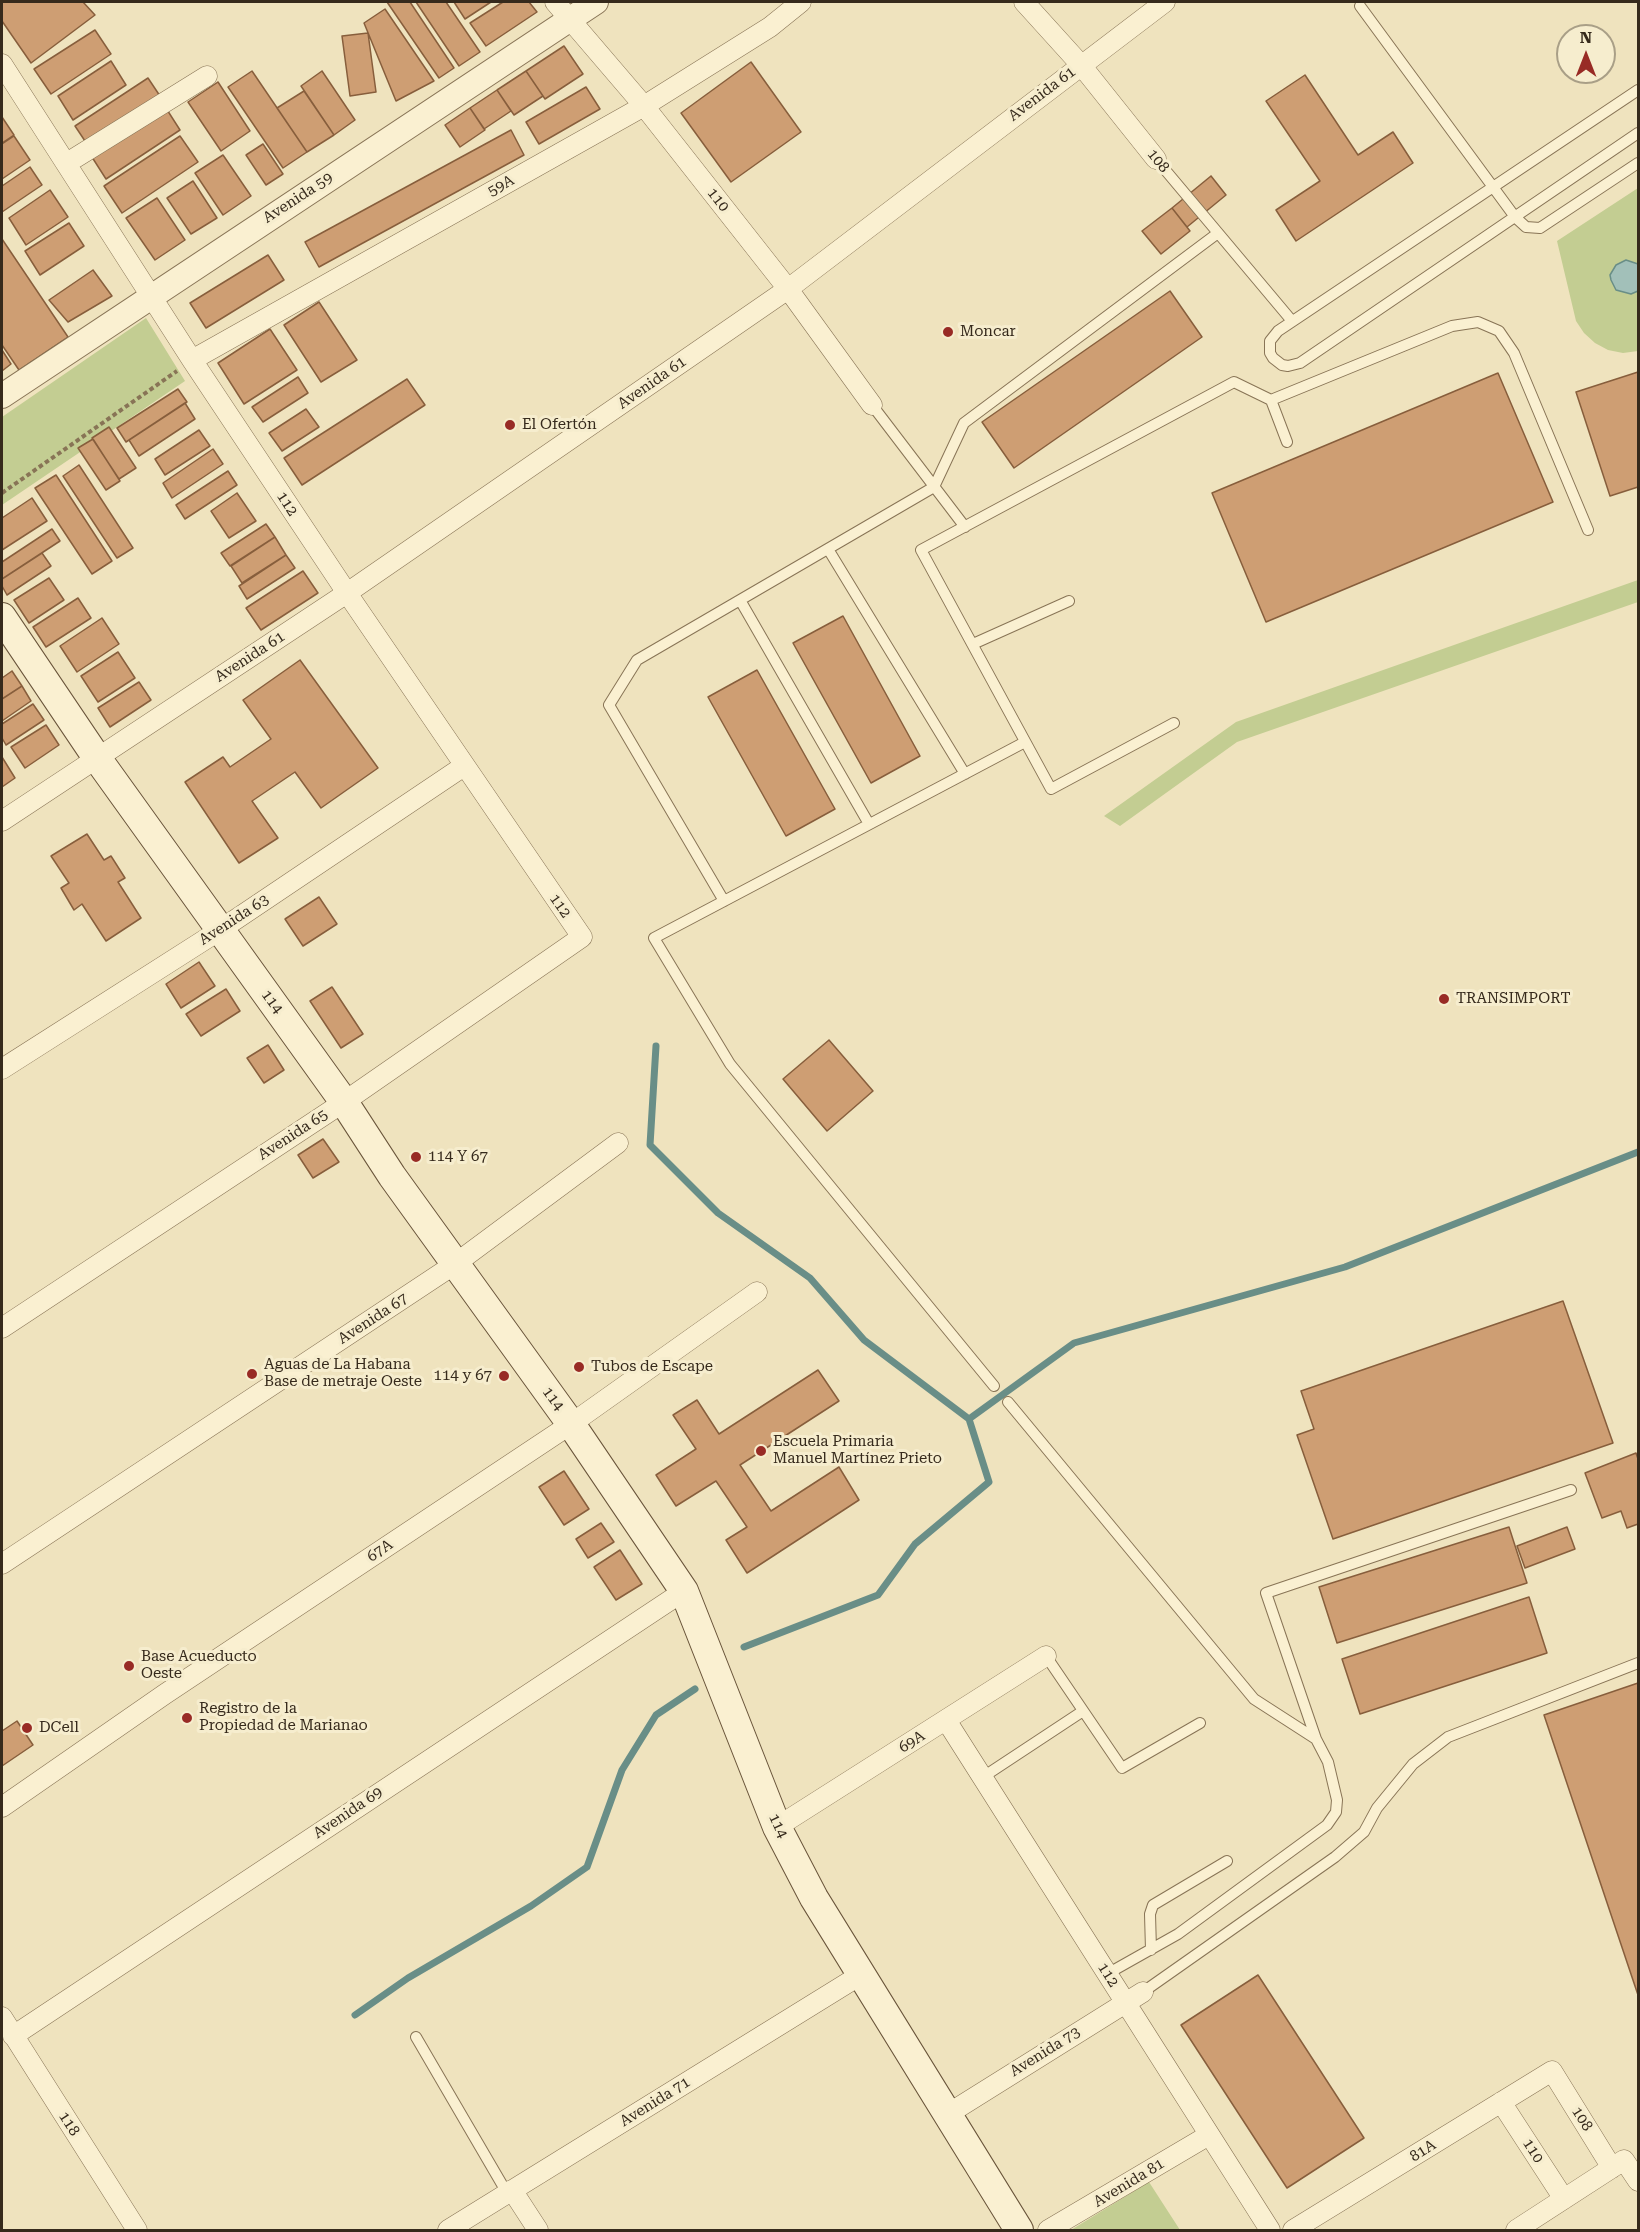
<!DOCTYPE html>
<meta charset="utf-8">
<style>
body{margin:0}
#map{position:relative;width:1640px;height:2232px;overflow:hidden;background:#efe3be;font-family:"Roboto Serif",serif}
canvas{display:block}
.frame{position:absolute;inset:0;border:3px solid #362a1c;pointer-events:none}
.north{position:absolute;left:1556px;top:24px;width:60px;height:60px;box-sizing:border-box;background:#f6edce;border:2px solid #a99f87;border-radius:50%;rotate:0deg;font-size:16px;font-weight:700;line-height:24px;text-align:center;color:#362a1c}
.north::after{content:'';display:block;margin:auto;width:21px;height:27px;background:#982b25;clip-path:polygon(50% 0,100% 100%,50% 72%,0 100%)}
</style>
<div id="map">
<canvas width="1640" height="2232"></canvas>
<div class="frame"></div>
<div class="north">N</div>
</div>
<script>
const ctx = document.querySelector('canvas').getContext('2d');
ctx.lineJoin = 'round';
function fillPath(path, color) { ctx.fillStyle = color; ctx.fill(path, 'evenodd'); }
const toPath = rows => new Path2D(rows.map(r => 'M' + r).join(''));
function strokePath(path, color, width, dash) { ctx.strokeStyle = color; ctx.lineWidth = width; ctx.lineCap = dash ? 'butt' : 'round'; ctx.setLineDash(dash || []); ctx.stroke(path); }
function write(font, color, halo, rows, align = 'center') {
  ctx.font = font + ' "Roboto Serif",serif'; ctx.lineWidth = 6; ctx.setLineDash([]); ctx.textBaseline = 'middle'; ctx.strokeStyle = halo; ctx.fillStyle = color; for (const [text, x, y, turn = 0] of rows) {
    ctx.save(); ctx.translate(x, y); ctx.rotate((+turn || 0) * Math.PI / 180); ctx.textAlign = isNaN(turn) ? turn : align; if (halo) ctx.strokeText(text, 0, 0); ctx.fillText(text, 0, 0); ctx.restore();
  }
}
const green = toPath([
 [1638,188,1638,351,1623,353,1608,350,1595,343,1584,333,1576,321,1557,241],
 [146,318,185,381,2,505,2,417],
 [1638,580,1638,602,1237,742,1120,826,1104,816,1236,722],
 [1149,2182,1180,2230,1071,2230]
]);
const water = toPath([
 [1626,260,1638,264,1638,291,1631,294,1616,290,1611,280,1610,275,1616,265,1626,260]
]);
const stream = toPath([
 [656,1046,650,1145,718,1213,810,1278,864,1340,969,1419,989,1482,915,1544,878,1595,744,1647],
 [969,1419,1074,1343,1345,1267,1638,1152],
 [355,2015,408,1978,531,1906,587,1867,622,1770,656,1715,695,1689]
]);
const building = toPath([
 [2,2,83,2,95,15,31,63,2,21,2,2],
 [387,2,410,2,454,68,439,78,387,2],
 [416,2,446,2,480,52,459,66,416,2],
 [454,2,491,2,465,19,454,2],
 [503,2,529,2,537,12,486,46,470,23,503,2],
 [385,9,434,81,396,101,364,23,385,9],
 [95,30,111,54,51,94,34,69,95,30],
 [368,33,376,92,350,96,342,36,368,33],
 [564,46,583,74,545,99,526,71,564,46],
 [111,61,126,85,73,120,58,96,111,61],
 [751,62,801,132,731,182,681,113,751,62],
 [252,71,307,152,283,168,228,87,252,71],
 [322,71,355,120,334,135,301,86,322,71],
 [526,71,543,96,514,115,497,90,526,71],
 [1305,75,1358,155,1393,132,1413,163,1296,241,1276,210,1320,181,1266,101,1305,75],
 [148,78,162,99,89,147,75,126,148,78],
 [218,82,250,131,221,151,188,102,218,82],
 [586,87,600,109,539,144,526,122,586,87],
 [497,90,511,111,484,129,470,108,497,90],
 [304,91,334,135,307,152,277,108,304,91],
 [164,105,180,130,106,179,90,154,164,105],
 [470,108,485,130,460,147,445,125,470,108],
 [2,117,14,135,2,143,2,117],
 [511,130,524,155,319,267,305,242,511,130],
 [14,136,30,160,2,179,2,144,14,136],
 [180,136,198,162,122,213,104,186,180,136],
 [263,144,283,174,266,185,246,155,263,144],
 [223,155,251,196,223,215,195,173,223,155],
 [30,167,42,185,2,212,2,186,30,167],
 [1211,176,1226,195,1187,227,1172,208,1211,176],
 [193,181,217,218,191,234,167,198,193,181],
 [50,190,68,217,26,245,9,218,50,190],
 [157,198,185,240,155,260,126,218,157,198],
 [1172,208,1190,231,1161,254,1142,231,1172,208],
 [69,223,84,246,40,275,25,251,69,223],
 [2,239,68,337,19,370,2,345,2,239],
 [268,255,284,280,206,328,190,303,268,255],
 [93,270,112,296,68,322,49,300,93,270],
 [1170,291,1202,337,1014,468,982,422,1170,291],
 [319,302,357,360,321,382,284,325,319,302],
 [270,329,297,370,244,404,218,363,270,329],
 [2,350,11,364,2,371,2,350],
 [1638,372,1638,487,1610,496,1576,392,1638,372],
 [1498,373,1553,502,1266,622,1212,493,1498,373],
 [298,377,308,393,263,422,252,407,298,377],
 [407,379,425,405,302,485,284,458,407,379],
 [178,389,187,402,126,442,117,428,178,389],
 [185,403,195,419,139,456,129,440,185,403],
 [306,409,319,427,282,451,269,433,306,409],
 [109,427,136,468,119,479,92,438,109,427],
 [199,430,210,446,165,475,155,459,199,430],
 [93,439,120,481,106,490,78,448,93,439],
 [213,449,223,464,172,498,163,483,213,449],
 [79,465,133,548,117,558,63,476,79,465],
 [228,471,237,485,185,519,176,505,228,471],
 [56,475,112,561,92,574,35,488,56,475],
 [237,493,256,521,229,538,211,511,237,493],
 [32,498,47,521,2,550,2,518,32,498],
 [266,524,275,537,230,566,221,553,266,524],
 [52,529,60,541,2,579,2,562,52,529],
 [275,537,286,555,242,583,231,566,275,537],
 [42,553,51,566,7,595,2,586,2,579,42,553],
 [286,555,295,568,247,599,239,586,286,555],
 [303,571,318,593,261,630,246,608,303,571],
 [49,578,64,600,29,623,14,600,49,578],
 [78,598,91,618,46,647,33,627,78,598],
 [843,616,920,756,871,783,793,643,843,616],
 [102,618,119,644,77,672,60,646,102,618],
 [118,652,135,678,98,702,81,676,118,652],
 [300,660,378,768,321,808,295,772,252,801,278,838,239,863,185,782,223,757,230,767,271,739,243,700,300,660],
 [757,670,835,809,786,836,708,697,757,670],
 [12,671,22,686,2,699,2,678,12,671],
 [139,682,151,700,110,727,98,708,139,682],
 [22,686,31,701,2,721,2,699,22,686],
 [33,704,44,720,6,745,2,738,2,724,33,704],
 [46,725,59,745,25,768,11,747,46,725],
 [2,757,15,778,2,787,2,757],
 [87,834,104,860,111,856,125,878,118,882,141,918,106,941,82,904,74,910,61,888,69,883,51,856,87,834],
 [319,897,337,924,303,946,285,919,319,897],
 [199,962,215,986,181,1008,166,984,199,962],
 [332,987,363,1034,341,1048,310,1001,332,987],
 [226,989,240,1011,201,1036,186,1014,226,989],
 [829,1040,873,1091,827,1131,783,1079,829,1040],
 [268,1045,284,1070,264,1083,247,1058,268,1045],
 [323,1139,339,1162,313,1178,298,1155,323,1139],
 [1563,1301,1613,1443,1333,1539,1297,1435,1314,1429,1301,1391,1563,1301],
 [818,1370,839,1401,740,1465,771,1511,839,1467,859,1500,747,1573,726,1540,747,1527,716,1481,676,1506,656,1475,696,1449,673,1415,697,1400,719,1434,818,1370],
 [1636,1453,1638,1459,1638,1524,1627,1528,1621,1511,1602,1518,1585,1473,1636,1453],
 [564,1471,589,1509,564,1525,539,1487,564,1471],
 [601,1523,614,1542,588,1558,576,1539,601,1523],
 [1509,1527,1527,1583,1337,1643,1319,1587,1509,1527],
 [1567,1527,1575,1549,1525,1568,1517,1546,1567,1527],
 [620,1550,642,1584,616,1600,594,1567,620,1550],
 [1529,1597,1547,1653,1360,1714,1342,1659,1529,1597],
 [1638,1683,1638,1995,1544,1715,1638,1683],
 [17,1721,33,1745,2,1766,2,1731,17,1721],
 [1258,1975,1364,2138,1287,2188,1181,2025,1258,1975]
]);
const path = toPath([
 [2,493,177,371]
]);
const service = toPath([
 [1360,6,1515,217,1526,227,1540,228,1638,163],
 [1638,90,1278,331,1270,341,1270,353,1273,358,1282,365,1288,366,1300,363,1638,133],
 [1156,159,1292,321],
 [1271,400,1452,326,1478,322,1499,331,1514,353,1588,530],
 [872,405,965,527],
 [828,549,965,774],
 [740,600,869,824],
 [973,644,1069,601],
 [1174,723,1051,789,921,550,1234,382,1271,400,1287,442],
 [724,901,609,705,637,660,934,487,964,423,1218,233],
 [994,1386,730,1064,654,938,1025,742],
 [1008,1402,1254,1699,1316,1739,1328,1762,1337,1800,1336,1812,1327,1825,1178,1934,1107,1974],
 [1046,1656,1122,1768,1200,1723],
 [1316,1739,1266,1593,1571,1490],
 [983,1777,1083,1711],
 [1151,1950,1150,1914,1153,1905,1227,1861],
 [1143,1992,1335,1857,1364,1832,1377,1808,1413,1764,1448,1737,1638,1663],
 [416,2037,507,2193]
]);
const minor = toPath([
 [555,2,644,106,788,289,872,405],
 [1024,2,1081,65,1156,159],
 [2,64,192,360,347,593,582,937,344,1102,2,1328],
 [67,163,207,76],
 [192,360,644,106,770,27,801,2],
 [2,821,347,593,788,289,1165,2],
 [2,1069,220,930,464,766],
 [2,1564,455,1264,618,1143],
 [946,1720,1270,2230],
 [2,1807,165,1694,571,1424,757,1292],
 [777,1827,1046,1656],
 [2,2017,137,2230],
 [13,2036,684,1591],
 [1501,2102,1564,2199],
 [948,2114,1143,1992],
 [512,2190,538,2230],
 [448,2230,862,1974],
 [1048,2230,1209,2135],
 [1293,2230,1552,2071,1612,2168],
 [1516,2230,1624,2160,1638,2181]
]);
const tertiary = toPath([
 [2,396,596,2]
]);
const secondary = toPath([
 [2,617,97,758,344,1102,392,1176,571,1424,684,1591,777,1827,814,1898,1019,2230]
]);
const markers = [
 [948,332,6,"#982b25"],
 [510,425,6,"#982b25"],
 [1444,999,6,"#982b25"],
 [416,1157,6,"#982b25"],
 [579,1367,6,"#982b25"],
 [252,1374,6,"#982b25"],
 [504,1376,6,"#982b25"],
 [761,1451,6,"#982b25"],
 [129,1666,6,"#982b25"],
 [187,1718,6,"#982b25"],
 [27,1728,6,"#982b25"]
];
const streetNames = [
 ["Avenida 61",1042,94,-37],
 ["108",1158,161,51],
 ["59A",501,186,-29],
 ["Avenida 59",298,198,-33],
 ["110",718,200,52],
 ["Avenida 61",652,383,-35],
 ["112",287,504,57],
 ["Avenida 61",250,657,-33],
 ["112",560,906,55],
 ["Avenida 63",234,920,-33],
 ["114",272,1002,54],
 ["Avenida 65",293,1135,-33],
 ["Avenida 67",373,1319,-33],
 ["114",553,1399,54],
 ["67A",380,1551,-34],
 ["69A",912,1742,-32],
 ["Avenida 69",348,1813,-34],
 ["114",778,1826,65],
 ["112",1108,1975,58],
 ["Avenida 73",1045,2052,-32],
 ["Avenida 71",655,2102,-32],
 ["108",1582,2119,58],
 ["118",69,2124,57],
 ["81A",1423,2151,-32],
 ["110",1533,2151,57],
 ["Avenida 81",1129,2183,-31]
];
const poiNames = [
 ["Moncar",960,332],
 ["El Ofertón",522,425],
 ["TRANSIMPORT",1456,999],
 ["114 Y 67",428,1157],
 ["Aguas de La Habana",264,1365],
 ["Base de metraje Oeste",264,1382],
 ["Tubos de Escape",591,1367],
 ["114 y 67",492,1376,"right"],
 ["Escuela Primaria",773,1442],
 ["Manuel Martínez Prieto",773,1459],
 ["Base Acueducto",141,1657],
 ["Oeste",141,1674],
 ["Registro de la",199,1709],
 ["Propiedad de Marianao",199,1726],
 ["DCell",39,1728]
];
fillPath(green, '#c3cd92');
fillPath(water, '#a2c0b9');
strokePath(water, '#698e87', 1.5);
strokePath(stream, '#698e87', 7);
fillPath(building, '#ce9e73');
strokePath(building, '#875e3c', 1.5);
strokePath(service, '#887456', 12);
strokePath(minor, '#887456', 21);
strokePath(tertiary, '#887456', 26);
strokePath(secondary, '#69543a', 30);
strokePath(path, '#887456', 4, [4.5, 3]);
strokePath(service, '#faf0d1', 10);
strokePath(minor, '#faf0d1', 20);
strokePath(tertiary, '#faf0d1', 24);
strokePath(secondary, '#faf0d1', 28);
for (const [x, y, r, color] of markers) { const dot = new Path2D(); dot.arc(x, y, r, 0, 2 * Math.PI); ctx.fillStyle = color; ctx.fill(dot); strokePath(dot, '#f6edce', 2); }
write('15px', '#362a1c', '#f6edce', streetNames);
write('15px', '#362a1c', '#f6edce', poiNames, 'left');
</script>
